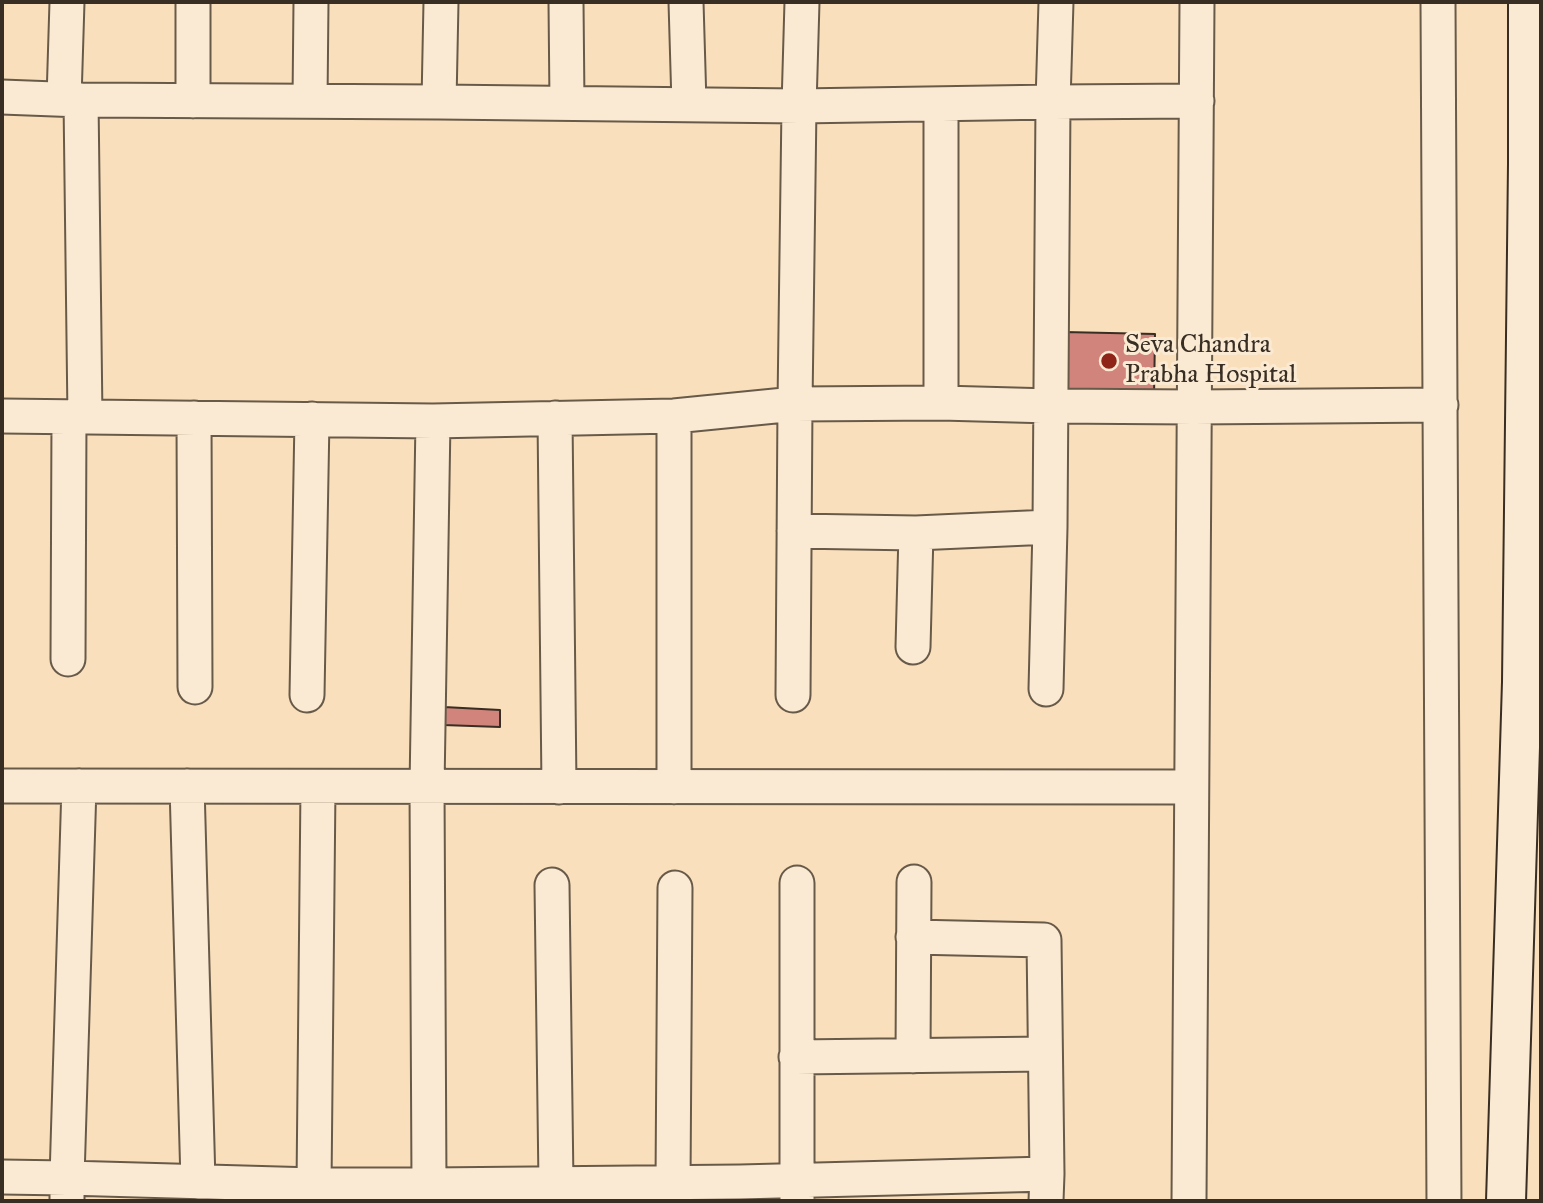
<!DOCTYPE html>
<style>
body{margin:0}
#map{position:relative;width:1543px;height:1203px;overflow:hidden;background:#f9dfbc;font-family:"IM FELL Great Primer",serif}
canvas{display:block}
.frame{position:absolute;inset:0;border:4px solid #382e23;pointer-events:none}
</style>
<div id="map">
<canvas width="1543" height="1203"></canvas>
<div class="frame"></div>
</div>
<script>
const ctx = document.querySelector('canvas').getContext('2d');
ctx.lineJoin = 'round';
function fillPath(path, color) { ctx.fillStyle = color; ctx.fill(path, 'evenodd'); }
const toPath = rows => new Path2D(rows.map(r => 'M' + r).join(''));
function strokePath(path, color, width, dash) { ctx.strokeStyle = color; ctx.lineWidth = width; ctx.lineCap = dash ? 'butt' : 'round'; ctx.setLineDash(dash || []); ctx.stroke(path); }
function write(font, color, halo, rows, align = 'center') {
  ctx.font = font + ' "IM FELL Great Primer",serif'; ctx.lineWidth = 6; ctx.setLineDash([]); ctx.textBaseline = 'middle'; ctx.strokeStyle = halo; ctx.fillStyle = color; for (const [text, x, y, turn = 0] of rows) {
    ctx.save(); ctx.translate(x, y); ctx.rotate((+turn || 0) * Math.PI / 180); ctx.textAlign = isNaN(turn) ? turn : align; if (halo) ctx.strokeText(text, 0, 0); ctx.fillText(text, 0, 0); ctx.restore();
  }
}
const building = toPath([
 [1064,332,1155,334,1154,397,1063,395,1064,332],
 [444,707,500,710,500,727,443,725,444,707]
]);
const minor = toPath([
 [193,2,193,101],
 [441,2,439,102,799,106,1053,102,1050,527,916,533,913,647],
 [566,2,567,103],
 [686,2,689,104],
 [802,2,799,106,795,404,941,403,1051,406,1194,407,1441,405],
 [1056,2,1053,102,1197,101],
 [1438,2,1444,1201],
 [2,97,81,100],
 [64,99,67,2],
 [310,101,311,2],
 [941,403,941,104],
 [2,416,433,421,674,416,795,404,793,695],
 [674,416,674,787],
 [85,417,81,100,439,102],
 [194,418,195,687],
 [555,418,559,787],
 [794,531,916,533],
 [68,659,69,417],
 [1046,689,1050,527],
 [307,695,312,419],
 [2,786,1191,787],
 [187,786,198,1182],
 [797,883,797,1201],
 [552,885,556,1183],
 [913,937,1044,940,1047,1174,1046,1201],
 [913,1056,914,882],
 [796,1057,1045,1054],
 [2,1177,67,1178,79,786],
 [673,1182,675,888],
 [314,1185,318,787],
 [429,1185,427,787,433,421],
 [67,1201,67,1178,314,1185,429,1185,740,1182,1047,1174],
 [1189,1201,1197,2]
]);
const secondary = toPath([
 [1506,1201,1522,682,1528,164,1528,2]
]);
const markers = [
 [1109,361,9,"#8f2418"]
];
const poiNames = [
 ["Seva Chandra",1125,346],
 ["Prabha Hospital",1125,376]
];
fillPath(building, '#d1847b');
strokePath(building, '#382e23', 2);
strokePath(minor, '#685a49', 37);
strokePath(secondary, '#382e23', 42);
strokePath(minor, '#fbead3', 33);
strokePath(secondary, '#fbead3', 38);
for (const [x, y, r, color] of markers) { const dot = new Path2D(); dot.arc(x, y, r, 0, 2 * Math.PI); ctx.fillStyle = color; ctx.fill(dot); strokePath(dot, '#fbead3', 2.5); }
write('26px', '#382e23', '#fbead3', poiNames, 'left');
</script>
